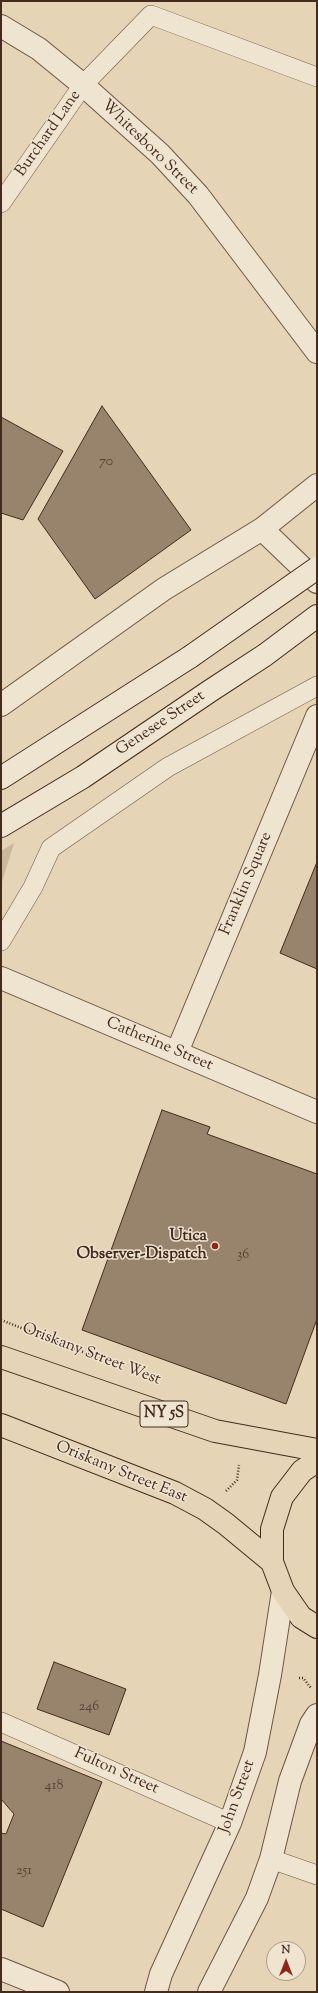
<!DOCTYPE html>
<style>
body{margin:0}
#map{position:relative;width:318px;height:1993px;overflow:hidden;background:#e5d5b6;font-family:"Sorts Mill Goudy",serif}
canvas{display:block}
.frame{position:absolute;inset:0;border:2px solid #452a1e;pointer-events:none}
.north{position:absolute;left:266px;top:1941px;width:40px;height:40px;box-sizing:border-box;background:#eee4d0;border:1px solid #aa9a89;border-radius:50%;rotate:0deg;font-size:11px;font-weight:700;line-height:16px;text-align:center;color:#452a1e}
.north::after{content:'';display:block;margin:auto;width:14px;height:18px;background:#8f2418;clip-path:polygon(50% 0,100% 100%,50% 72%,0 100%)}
</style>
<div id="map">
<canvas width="318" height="1993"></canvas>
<div class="frame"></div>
<div class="north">N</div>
</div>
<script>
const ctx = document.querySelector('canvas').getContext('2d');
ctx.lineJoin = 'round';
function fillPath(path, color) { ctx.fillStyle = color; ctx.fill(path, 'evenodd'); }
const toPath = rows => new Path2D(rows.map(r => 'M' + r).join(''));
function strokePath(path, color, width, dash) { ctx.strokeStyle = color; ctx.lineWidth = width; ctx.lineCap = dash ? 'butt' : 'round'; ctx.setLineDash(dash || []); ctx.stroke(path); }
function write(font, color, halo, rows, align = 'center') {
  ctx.font = font + ' "Sorts Mill Goudy",serif'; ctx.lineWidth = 3; ctx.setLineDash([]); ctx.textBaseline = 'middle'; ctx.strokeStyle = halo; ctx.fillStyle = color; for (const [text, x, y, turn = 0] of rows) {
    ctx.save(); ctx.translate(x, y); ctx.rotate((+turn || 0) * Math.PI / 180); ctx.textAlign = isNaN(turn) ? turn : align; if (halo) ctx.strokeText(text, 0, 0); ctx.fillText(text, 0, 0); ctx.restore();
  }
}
const green = toPath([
 [14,843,1,885,1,851]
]);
const building = toPath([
 [102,406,191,530,95,599,38,519,102,406],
 [1,417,63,451,23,520,1,513,1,417],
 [317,862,317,969,280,953,317,862],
 [162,1110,210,1127,207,1134,317,1174,317,1319,286,1404,82,1330,162,1110],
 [54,1662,126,1689,109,1735,37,1709,54,1662],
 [1,1741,102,1782,43,1927,1,1909,1,1833,6,1834,14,1814,1,1799,1,1741]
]);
const path = toPath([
 [1,1320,106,1361],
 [226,1491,237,1480,239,1465],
 [299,1678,303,1678,311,1688]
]);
const service = toPath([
 [1,203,83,85,151,15,317,77],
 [1,941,33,887,51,848,168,767,317,686],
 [1,1722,230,1823],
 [271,1859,317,1875]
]);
const minor = toPath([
 [1,26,39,49,83,85,160,154,198,195,317,352],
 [262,529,317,582],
 [1,705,164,589,262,529,317,485],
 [1,978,317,1112],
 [177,1052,317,716]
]);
const tertiary = toPath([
 [1,1969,58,1992],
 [156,1992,161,1974,230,1823,255,1752,270,1675,283,1591],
 [209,1992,257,1898,271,1859,290,1781,311,1724,317,1715]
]);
const secondary = toPath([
 [1,778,190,657],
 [1,826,83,777,210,691,265,655,317,616]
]);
const primary = toPath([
 [1,1357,215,1431,317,1450],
 [1,1425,175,1493,205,1509,226,1524,272,1562],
 [317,1461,302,1471,282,1497,272,1529,272,1562,283,1591,301,1617,317,1627]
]);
const secondaryBridge = toPath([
 [190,657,317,568]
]);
const markers = [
 [215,1246,4,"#8f2418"]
];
const numberNames = [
 ["70",106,463],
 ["36",243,1256],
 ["246",89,1708],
 ["418",54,1787],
 ["251",24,1872]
];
const shields = [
 [164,1414,48]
];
const shieldNames = [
 ["NY 5S",164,1414]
];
const streetNames = [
 ["Burchard Lane",49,134,-55],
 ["Whitesboro Street",149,148,44],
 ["Genesee Street",161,724,-34],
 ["Franklin Square",247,884,-67],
 ["Catherine Street",159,1045,23],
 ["Oriskany Street West",91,1355,21],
 ["Oriskany Street East",121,1473,22],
 ["Fulton Street",116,1772,24],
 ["John Street",238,1797,-70]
];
const poiNames = [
 ["Utica",207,1237],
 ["Observer-Dispatch",207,1255]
];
fillPath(green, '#cab89c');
fillPath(building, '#98836d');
strokePath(building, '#452a1e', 1);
strokePath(service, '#6d5544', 20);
strokePath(minor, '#6d5544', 24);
strokePath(tertiary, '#6d5544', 24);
strokePath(secondary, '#452a1e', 24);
strokePath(primary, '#452a1e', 24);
strokePath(path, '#452a1e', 2.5, [1, 2]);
strokePath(service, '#eee4d0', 19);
strokePath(minor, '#eee4d0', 22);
strokePath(tertiary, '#eee4d0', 22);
strokePath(secondary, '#eee4d0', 22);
strokePath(primary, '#e5d5b6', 22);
strokePath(secondaryBridge, '#452a1e', 24, []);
strokePath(secondaryBridge, '#eee4d0', 22);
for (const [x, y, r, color] of markers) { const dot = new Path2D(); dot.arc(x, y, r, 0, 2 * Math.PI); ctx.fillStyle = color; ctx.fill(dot); strokePath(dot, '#eee4d0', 1.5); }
write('14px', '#5a4032', null, numberNames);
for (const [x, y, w] of shields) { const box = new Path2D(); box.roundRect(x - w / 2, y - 13, w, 26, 3); ctx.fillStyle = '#eee4d0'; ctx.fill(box); strokePath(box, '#452a1e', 1); }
write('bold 15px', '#452a1e', null, shieldNames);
write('16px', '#452a1e', '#eee4d0', streetNames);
write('bold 16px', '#452a1e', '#eee4d0', poiNames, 'right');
</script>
